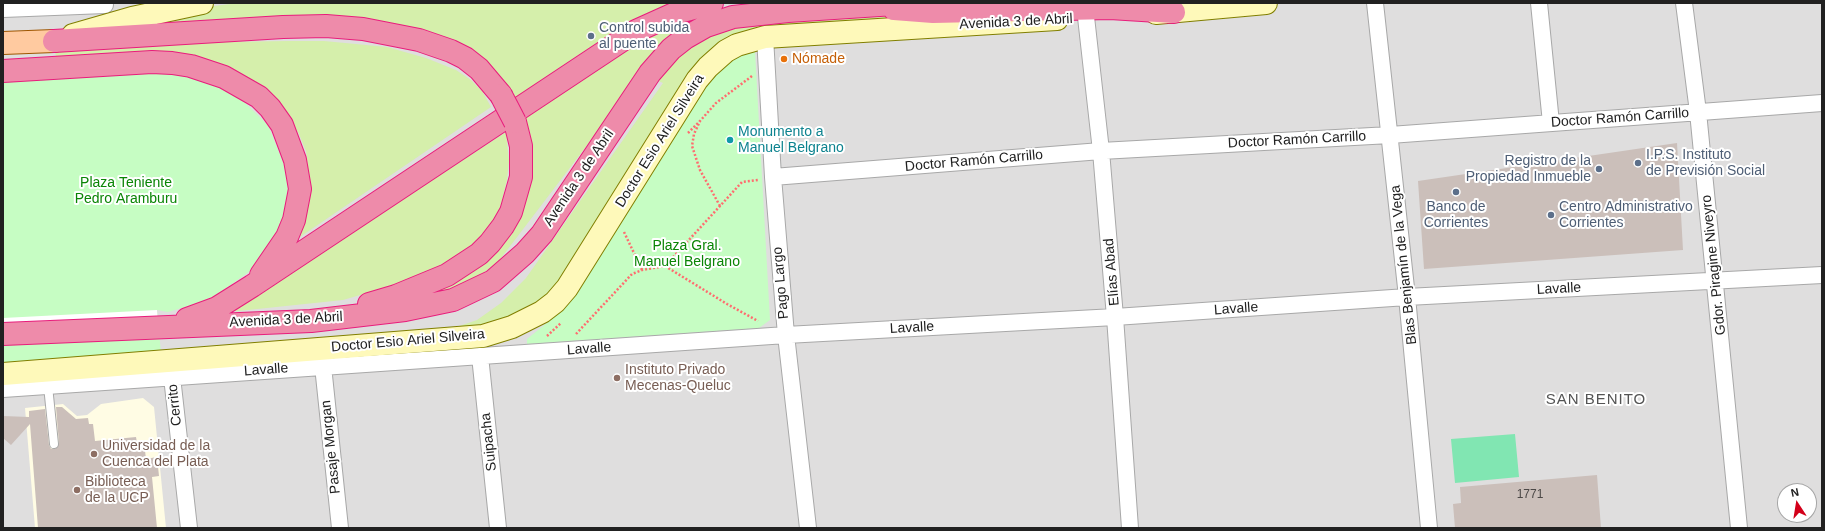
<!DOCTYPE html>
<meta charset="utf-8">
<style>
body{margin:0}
#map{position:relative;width:1825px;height:531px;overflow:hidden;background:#f2ede8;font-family:Helvetica,sans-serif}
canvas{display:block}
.frame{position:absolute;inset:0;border:4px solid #212121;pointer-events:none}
.north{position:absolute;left:1777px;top:483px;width:40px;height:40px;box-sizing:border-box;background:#fff;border:1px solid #a6a6a6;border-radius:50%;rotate:348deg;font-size:11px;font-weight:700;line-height:16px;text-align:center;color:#212121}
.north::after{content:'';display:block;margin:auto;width:14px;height:18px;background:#d3001a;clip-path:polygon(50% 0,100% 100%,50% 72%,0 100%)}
</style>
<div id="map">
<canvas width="1825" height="531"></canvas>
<div class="frame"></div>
<div class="north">N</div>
</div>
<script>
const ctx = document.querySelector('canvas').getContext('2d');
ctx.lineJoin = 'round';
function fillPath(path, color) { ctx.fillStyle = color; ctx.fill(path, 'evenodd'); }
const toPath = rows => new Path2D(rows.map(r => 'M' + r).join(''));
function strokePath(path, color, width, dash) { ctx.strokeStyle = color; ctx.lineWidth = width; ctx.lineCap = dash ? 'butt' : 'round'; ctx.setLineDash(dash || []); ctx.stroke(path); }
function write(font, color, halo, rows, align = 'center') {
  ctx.font = font + ' Helvetica,sans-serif'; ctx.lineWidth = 4; ctx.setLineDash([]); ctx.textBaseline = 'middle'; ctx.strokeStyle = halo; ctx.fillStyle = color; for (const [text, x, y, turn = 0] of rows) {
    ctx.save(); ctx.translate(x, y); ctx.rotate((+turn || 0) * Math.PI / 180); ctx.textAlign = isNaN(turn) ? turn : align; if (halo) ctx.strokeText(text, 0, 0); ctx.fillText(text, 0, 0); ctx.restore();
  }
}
const residential = toPath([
 [3,3,1822,3,1822,528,3,528],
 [1785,491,1809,491,1809,515,1785,515]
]);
const education = toPath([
 [143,398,154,407,166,528,35,528,25,408,63,404,77,416,87,415,101,404]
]);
const grass = toPath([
 [237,3,697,3,517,106,496,72,473,51,452,39,421,29,361,22,146,26,207,7],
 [729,8,640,76,498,262,478,277,439,297,427,293,505,238,522,114,630,41,709,10],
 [867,16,945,18,764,33,554,295,510,324,436,334,477,320,501,303,526,278,663,83,656,80,673,60,693,43,719,30,753,25],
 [288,41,324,41,387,47,426,58,456,70,471,80,482,91,491,107,297,239,304,224,310,186,306,151,299,134,289,118,255,83,231,70,176,53,56,56,55,52,221,42],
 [506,132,509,161,507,180,499,212,491,226,476,242,456,257,435,269,388,287,343,300,229,312]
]);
const park = toPath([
 [755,51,770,320,759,328,527,344,527,339,548,322,558,310,694,93,726,59],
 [152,68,202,77,244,102,268,125,284,165,288,189,287,205,279,230,253,269,209,300,168,312,157,310,161,353,3,363,3,77]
]);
const pitch = toPath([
 [1515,434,1519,477,1455,483,1451,439]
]);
const pier = toPath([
 [157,310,159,336,3,344,3,318]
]);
const building = toPath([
 [1677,143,1683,250,1424,269,1418,181],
 [56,407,62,407,76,419,88,418,89,424,93,424,95,441,136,437,137,443,144,442,146,459,157,457,159,476,152,477,157,528,38,528,30,424,11,445,3,438,3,416,29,417,29,411,45,409,49,445,51,449,55,449,59,443],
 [1597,475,1601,528,1455,528,1453,504,1461,503,1460,487]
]);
const path = toPath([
 [688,133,700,121],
 [720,206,700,170,692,146,694,134,700,121,716,103,752,76],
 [624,232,642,270],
 [665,266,727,304,758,321],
 [576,334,632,274,642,270,665,266,742,182,758,180],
 [547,336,561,323]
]);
const lane = toPath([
 [48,386,54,444]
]);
const street = toPath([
 [1375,3,1407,297,1429,528],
 [1539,3,1551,123],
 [1684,3,1698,112,1739,528],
 [3,9,105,5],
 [1086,17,1101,151,1115,317,1130,528],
 [765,37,773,177,786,335,808,528],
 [773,177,1101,151,1390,135,1822,103],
 [480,356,498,528],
 [323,366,340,528],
 [172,377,189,528],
 [3,389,786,335,1115,317,1407,297,1822,275]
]);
const secondary = toPath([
 [1156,13,1266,3],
 [73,35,132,18,202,3],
 [3,374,483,336,512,327,542,312,555,302,567,288,697,80,708,67,726,51,737,45,765,37,1057,19]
]);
const primary = toPath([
 [3,43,54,41]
]);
const highway = toPath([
 [894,9,933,12,1110,8,1174,12],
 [54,41,283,27,326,26,363,29,419,40,451,51,465,58,479,69,501,95],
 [3,71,152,62,172,63,191,66,224,77,259,97,270,108,282,125,295,160,300,189,294,220,287,237,261,275],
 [369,304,396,296,447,275,479,254,490,243,503,226,511,212,521,177,521,146,515,122],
 [187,319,217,308,252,286,636,31,676,13,712,3],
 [3,334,311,321,405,310,453,300,493,281,525,253,542,234,650,73,671,49,685,38,706,26,733,17,788,11,910,3]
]);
const highwayBridge = toPath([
 [501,95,515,122]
]);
const markers = [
 [591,36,4,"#5c6f8a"],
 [784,59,4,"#e8710a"],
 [730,140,4,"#0f9aa8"],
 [1638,163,4,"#5c6f8a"],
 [1599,169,4,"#5c6f8a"],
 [1456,192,4,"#5c6f8a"],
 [1551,215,4,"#5c6f8a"],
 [617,378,4,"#8d6e63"],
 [94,454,4,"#8d6e63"],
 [77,490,4,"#8d6e63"]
];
const numberNames = [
 ["1771",1530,495]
];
const streetNames = [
 ["Avenida 3 de Abril",1016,22,-3],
 ["Doctor Ramón Carrillo",1620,118,-4],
 ["Doctor Ramón Carrillo",1297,140,-3],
 ["Doctor Esio Ariel Silveira",660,141,-58],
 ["Doctor Ramón Carrillo",974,161,-5],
 ["Avenida 3 de Abril",579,178,-56],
 ["Blas Benjamín de la Vega",1404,265,-96],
 ["Gdor. Piragine Niveyro",1714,265,-96],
 ["Elías Abad",1112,272,-95],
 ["Pago Largo",781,283,-95],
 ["Lavalle",1559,289,-3],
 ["Lavalle",1236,309,-4],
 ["Avenida 3 de Abril",286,320,-3],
 ["Lavalle",912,328,-3],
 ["Doctor Esio Ariel Silveira",408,341,-5],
 ["Lavalle",589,349,-4],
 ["Lavalle",266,370,-4],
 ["Cerrito",175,405,-96],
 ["Suipacha",489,442,-96],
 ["Pasaje Morgan",331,447,-96]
];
const serviceNames = [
 ["Control subida",599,28],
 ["al puente",599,44],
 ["I.P.S. Instituto",1646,155],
 ["de Previsión Social",1646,171],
 ["Registro de la",1591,161,"right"],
 ["Propiedad Inmueble",1591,177,"right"],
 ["Banco de",1456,207,"center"],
 ["Corrientes",1456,223,"center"],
 ["Centro Administrativo",1559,207],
 ["Corrientes",1559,223]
];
const foodNames = [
 ["Nómade",792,59]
];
const cultureNames = [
 ["Monumento a",738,132],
 ["Manuel Belgrano",738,148]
];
const parkNames = [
 ["Plaza Teniente",126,183],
 ["Pedro Aramburu",126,199],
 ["Plaza Gral.",687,246],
 ["Manuel Belgrano",687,262]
];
const educationNames = [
 ["Instituto Privado",625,370],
 ["Mecenas-Queluc",625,386],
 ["Universidad de la",102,446],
 ["Cuenca del Plata",102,462],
 ["Biblioteca",85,482],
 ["de la UCP",85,498]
];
const neighbourhoodNames = [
 ["SAN BENITO",1596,400]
];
fillPath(residential, '#dfdede');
fillPath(education, '#fffce4');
fillPath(grass, '#d5efab');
fillPath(park, '#c6fdc3');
fillPath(pitch, '#81e6b2');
fillPath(pier, '#fff');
fillPath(building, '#cbbfba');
strokePath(lane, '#a8a8a8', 10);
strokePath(street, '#a8a8a8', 18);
strokePath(secondary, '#817f00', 24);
strokePath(primary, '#9f5600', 24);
strokePath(highway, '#e81d7c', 24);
strokePath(path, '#ff6c6f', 2.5, [2, 2]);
strokePath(lane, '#fff', 8);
strokePath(street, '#fff', 16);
strokePath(secondary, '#fef9ba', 22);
strokePath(primary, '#ffcaa0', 22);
strokePath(highway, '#ee8baa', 22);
strokePath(highwayBridge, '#e81d7c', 24, []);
strokePath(highwayBridge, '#ee8baa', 22);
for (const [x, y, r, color] of markers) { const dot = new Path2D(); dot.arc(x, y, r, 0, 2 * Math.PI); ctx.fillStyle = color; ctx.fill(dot); strokePath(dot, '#fff', 1.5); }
write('12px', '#4c4847', null, numberNames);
write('14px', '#212121', '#fff', streetNames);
write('14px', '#4e5e75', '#fff', serviceNames, 'left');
write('14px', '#c56008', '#fff', foodNames, 'left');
write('14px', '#0d838f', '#fff', cultureNames, 'left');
write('14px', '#0a8505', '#fff', parkNames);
write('14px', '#785e54', '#fff', educationNames, 'left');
ctx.letterSpacing = '1px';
write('15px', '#545454', '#fff', neighbourhoodNames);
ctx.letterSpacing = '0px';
</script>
